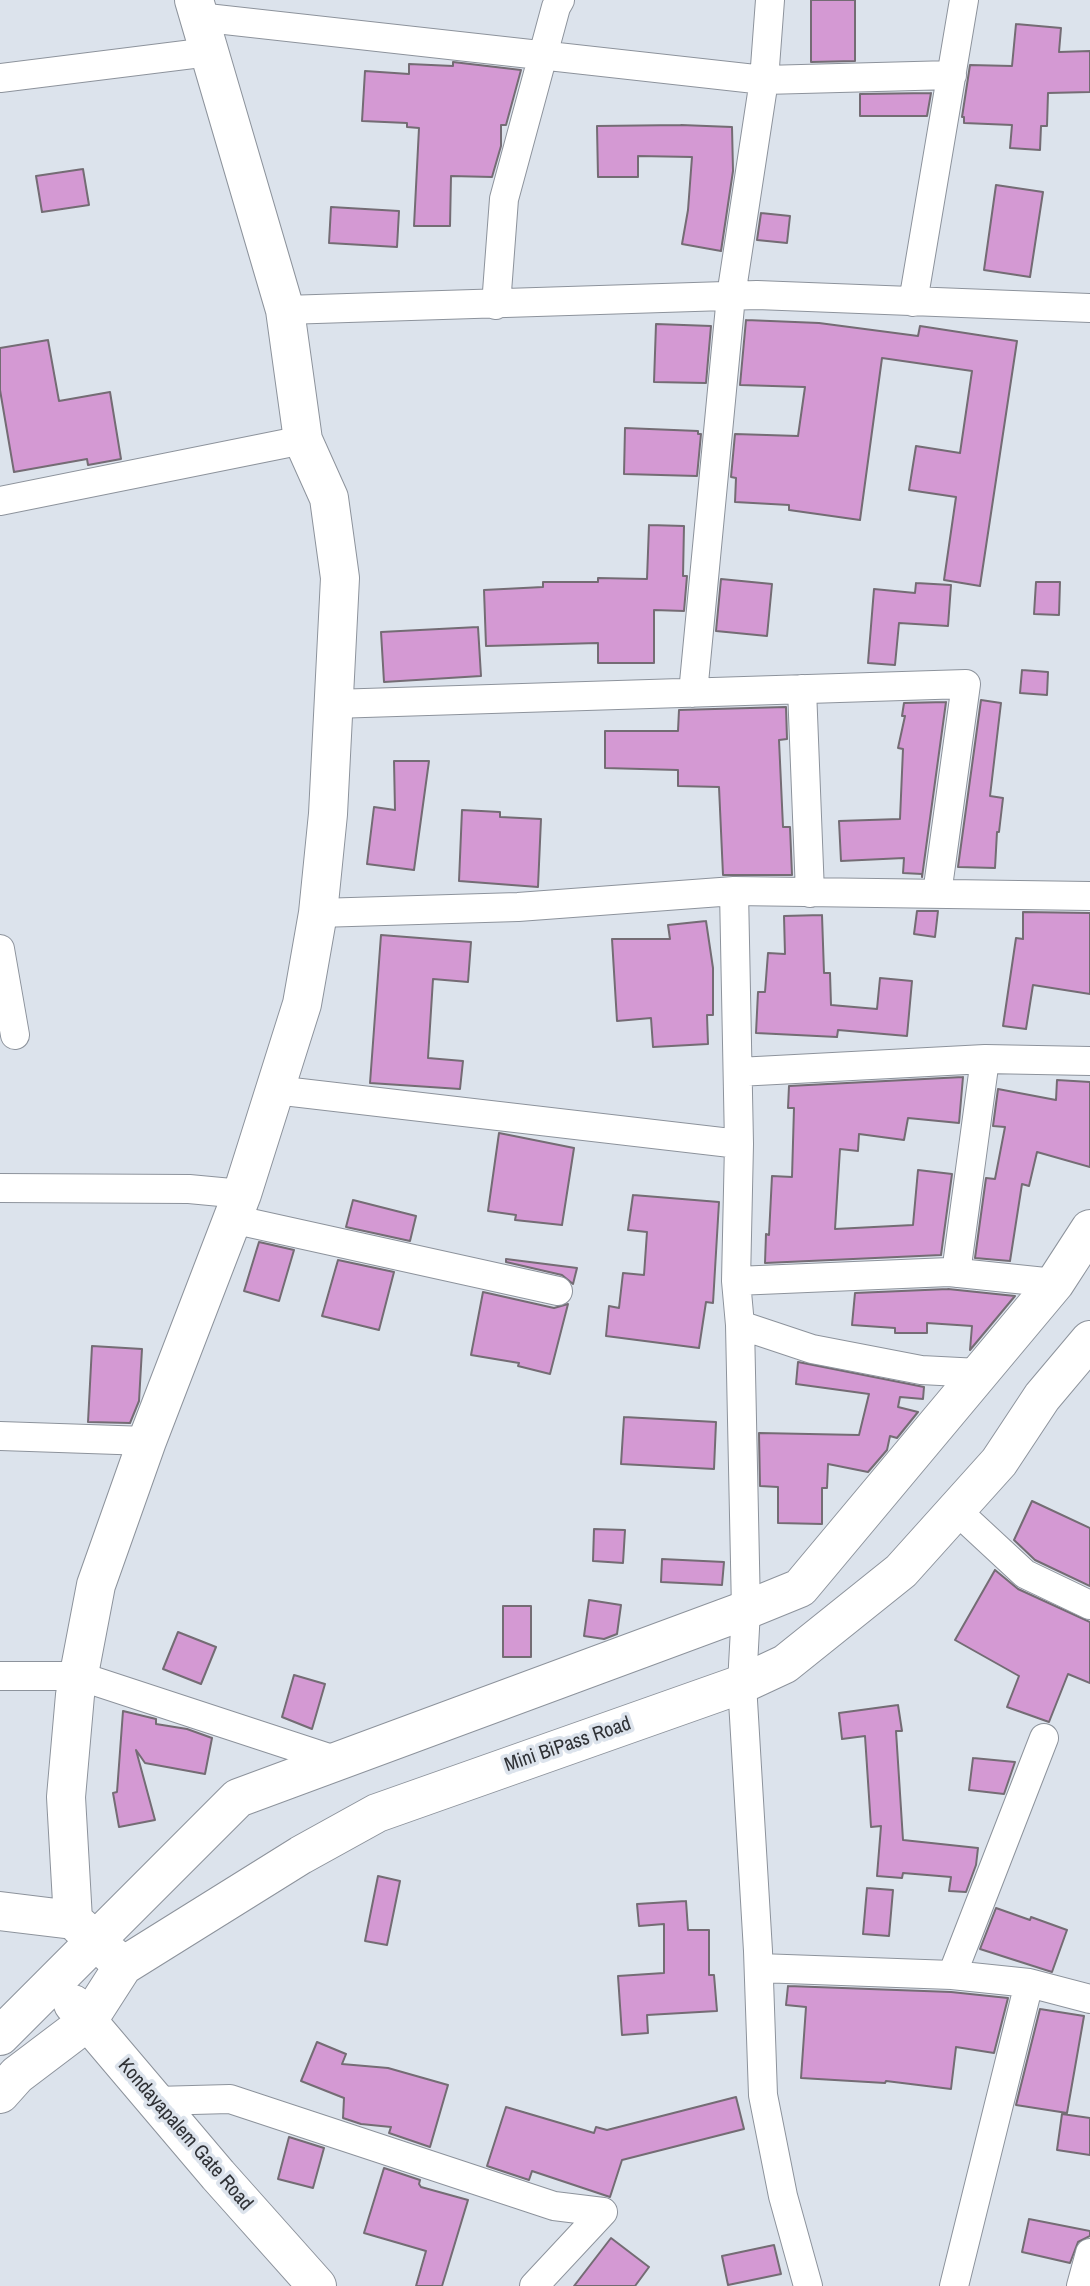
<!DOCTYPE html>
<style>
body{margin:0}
canvas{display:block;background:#dce3ec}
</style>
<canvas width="1090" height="2286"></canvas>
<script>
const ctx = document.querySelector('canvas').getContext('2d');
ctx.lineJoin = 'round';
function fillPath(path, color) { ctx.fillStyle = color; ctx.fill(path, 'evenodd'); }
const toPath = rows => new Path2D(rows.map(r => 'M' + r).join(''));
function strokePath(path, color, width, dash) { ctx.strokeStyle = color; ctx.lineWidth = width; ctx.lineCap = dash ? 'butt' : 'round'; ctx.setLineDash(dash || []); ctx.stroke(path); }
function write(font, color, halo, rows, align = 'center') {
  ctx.font = font + ' "Archivo Narrow",sans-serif'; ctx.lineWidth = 7; ctx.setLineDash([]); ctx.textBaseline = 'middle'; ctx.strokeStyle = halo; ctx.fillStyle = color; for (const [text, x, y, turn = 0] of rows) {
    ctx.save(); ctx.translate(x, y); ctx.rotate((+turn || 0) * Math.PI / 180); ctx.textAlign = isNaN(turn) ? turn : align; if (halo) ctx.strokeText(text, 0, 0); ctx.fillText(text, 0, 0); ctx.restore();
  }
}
const building = toPath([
 [811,0,855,0,855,61,811,62,811,0],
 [1016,24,1061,28,1059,52,1090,51,1090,92,1048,93,1047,126,1041,126,1040,150,1010,148,1012,125,964,123,964,117,962,117,970,65,1012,66,1016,24],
 [453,62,521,70,506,125,501,125,501,146,492,177,451,176,450,226,414,226,419,128,407,127,407,123,362,121,365,71,409,74,409,64,453,66,453,62],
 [931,93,927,116,860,116,860,94,931,93],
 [681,125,732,127,733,171,721,251,682,244,688,210,692,157,638,156,638,177,598,177,597,126,681,125],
 [83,169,89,205,42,212,36,176,83,169],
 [996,185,1043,192,1030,277,984,270,996,185],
 [331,207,399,211,397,247,329,243,331,207],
 [761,213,790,216,787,243,757,240,761,213],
 [746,320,819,323,918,336,920,326,1017,341,980,586,944,580,956,497,909,490,916,446,960,453,972,371,882,358,860,520,789,510,789,505,735,502,736,478,731,477,735,434,798,436,805,387,740,385,746,320],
 [656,324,711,326,706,383,654,382,656,324],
 [48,340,59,401,110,392,121,459,88,465,87,459,14,472,0,390,0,348,48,340],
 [625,428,698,431,698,434,701,434,697,476,624,474,625,428],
 [649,525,684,526,683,576,687,576,684,611,654,610,654,663,598,663,598,643,486,646,484,590,543,587,543,582,598,582,598,578,647,579,649,525],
 [721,579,772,584,767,636,716,631,721,579],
 [1036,582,1060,582,1059,615,1034,614,1036,582],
 [916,583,951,585,948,626,899,623,895,665,868,663,874,589,915,593,916,583],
 [478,627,481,676,384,682,381,632,478,627],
 [1022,670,1048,672,1047,695,1020,693,1022,670],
 [981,700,1001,703,990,796,1003,798,999,832,997,832,995,868,958,867,981,700],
 [946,702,922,877,922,874,903,873,904,858,841,861,839,821,900,819,903,749,898,748,905,716,902,716,904,703,946,702],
 [786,707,787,739,779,740,783,827,790,827,792,875,723,875,719,787,678,786,678,770,605,768,605,731,678,731,679,710,786,707],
 [394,761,429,761,414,870,367,864,374,807,395,810,394,761],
 [462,810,500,812,500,817,541,819,538,887,459,881,462,810],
 [917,911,938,911,935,937,914,934,917,911],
 [1023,912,1090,913,1090,994,1033,985,1026,1029,1003,1026,1016,938,1023,939,1023,912],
 [822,915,824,973,830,973,831,1005,877,1009,880,978,912,981,907,1036,838,1030,837,1037,756,1033,758,992,765,992,768,953,785,954,784,916,822,915],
 [706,921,713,968,713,1015,707,1015,708,1044,653,1047,651,1018,617,1021,612,939,670,939,668,925,706,921],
 [381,935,471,942,468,982,433,979,428,1058,463,1061,460,1089,370,1083,381,935],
 [963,1077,959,1123,908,1118,904,1140,859,1134,858,1151,840,1149,835,1229,913,1225,918,1170,952,1174,941,1255,765,1263,766,1234,769,1235,772,1176,792,1177,794,1108,788,1108,789,1086,963,1077],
 [1057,1080,1090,1082,1090,1167,1037,1152,1029,1186,1022,1184,1010,1261,975,1258,986,1178,995,1179,1005,1127,993,1126,998,1089,1056,1100,1057,1080],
 [499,1133,574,1148,562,1225,515,1220,516,1215,488,1211,499,1133],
 [633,1195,719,1202,713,1303,706,1302,699,1348,606,1336,609,1306,619,1308,623,1273,644,1275,647,1232,628,1230,633,1195],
 [353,1200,416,1216,410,1241,346,1227,353,1200],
 [259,1242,294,1250,279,1301,244,1291,259,1242],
 [506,1259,577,1268,573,1284,562,1275,506,1262,506,1259],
 [338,1260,394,1272,379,1330,322,1316,338,1260],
 [948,1289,1015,1296,970,1350,972,1326,927,1323,927,1333,895,1333,895,1328,852,1325,855,1293,948,1289],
 [483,1292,554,1308,568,1304,550,1374,518,1366,519,1363,471,1355,483,1292],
 [92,1346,142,1349,139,1401,130,1423,88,1422,92,1346],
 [798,1362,924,1387,923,1399,900,1397,898,1407,918,1412,897,1438,890,1436,887,1450,868,1472,828,1464,827,1488,822,1488,822,1524,778,1523,778,1487,760,1486,759,1433,859,1435,869,1394,796,1384,798,1362],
 [624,1417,716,1422,714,1469,621,1464,624,1417],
 [1032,1501,1090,1528,1090,1586,1035,1560,1014,1540,1032,1501],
 [594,1529,625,1530,623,1563,593,1561,594,1529],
 [662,1559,724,1562,722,1585,661,1582,662,1559],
 [995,1570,1018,1589,1090,1622,1090,1683,1068,1674,1049,1722,1007,1707,1019,1676,955,1640,995,1570],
 [589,1600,621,1605,617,1634,604,1639,584,1636,589,1600],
 [503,1606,531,1606,531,1657,503,1657,503,1606],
 [178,1632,216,1647,201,1684,163,1669,178,1632],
 [294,1675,325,1684,312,1729,282,1717,294,1675],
 [898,1705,902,1731,896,1731,903,1840,978,1848,976,1865,966,1892,949,1891,951,1877,903,1873,902,1878,877,1876,881,1826,871,1827,865,1736,842,1739,839,1713,898,1705],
 [123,1711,156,1719,156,1724,187,1729,212,1738,205,1774,145,1763,136,1750,155,1820,119,1827,113,1793,117,1792,123,1711],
 [973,1758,1015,1762,1004,1794,969,1790,973,1758],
 [378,1876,400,1881,387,1945,365,1941,378,1876],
 [867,1888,893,1890,889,1936,863,1934,867,1888],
 [686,1901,688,1930,709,1930,709,1975,714,1975,717,2011,647,2015,648,2033,622,2035,618,1976,664,1973,664,1924,639,1926,637,1904,686,1901],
 [996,1908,1030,1920,1031,1917,1067,1930,1052,1972,980,1949,996,1908],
 [788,1986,951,1992,1008,1998,994,2053,956,2047,951,2089,886,2081,885,2083,801,2078,806,2007,786,2005,788,1986],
 [1040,2009,1084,2016,1067,2113,1016,2105,1040,2009],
 [317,2042,346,2054,342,2064,388,2068,448,2085,430,2147,389,2133,391,2127,361,2124,343,2118,344,2098,301,2081,317,2042],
 [736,2097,744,2129,622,2160,610,2197,532,2171,529,2180,487,2166,506,2107,594,2133,596,2127,607,2130,736,2097],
 [1062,2114,1090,2118,1090,2155,1057,2150,1062,2114],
 [289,2137,324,2148,313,2188,278,2179,289,2137],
 [384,2168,420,2180,419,2184,421,2187,468,2200,442,2286,416,2286,426,2251,364,2233,384,2168],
 [1029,2219,1090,2231,1090,2236,1078,2242,1070,2263,1022,2252,1029,2219],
 [611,2238,649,2267,635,2286,574,2286,611,2238],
 [774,2245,781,2274,728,2285,722,2256,774,2245]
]);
const street = toPath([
 [198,17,764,80,952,75],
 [0,78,209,52],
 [913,302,964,0],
 [496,305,504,199,556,7,560,0],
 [285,310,757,295,1090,308],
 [0,501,303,440],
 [802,689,810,893],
 [693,693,731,296,764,80,770,0],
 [333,704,966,684,937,894],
 [734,891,739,1144,736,1281,740,1325,746,1610,742,1684,758,1951,763,2095,783,2196,808,2286],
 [318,913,518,907,734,891,1090,896],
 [0,949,15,1035],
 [738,1072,985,1059,1090,1061],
 [275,1090,739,1144],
 [0,1188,189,1189,242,1194],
 [232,1219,558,1291],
 [956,1273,985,1059],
 [736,1281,949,1272,1055,1283],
 [740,1325,812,1349,921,1370,979,1373],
 [0,1436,147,1441],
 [956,1510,1025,1574,1090,1605],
 [0,1676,79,1676,338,1761],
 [759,1968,952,1975,1029,1983,1090,1999],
 [952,1975,1044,1738],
 [155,2101,230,2099,554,2206,603,2212],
 [534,2286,603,2212],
 [954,2286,1029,1983],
 [1081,2286,1090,2253]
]);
const secondary = toPath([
 [0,1911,73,1920],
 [123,1966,73,1920,66,1797,75,1695,96,1585,147,1441,242,1194,302,1004,318,913,328,814,340,578,329,498,303,440,285,310,194,0],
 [73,2004,218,2175,317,2286],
 [0,2036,238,1798,746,1610,800,1588,1055,1283,1090,1229],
 [0,2094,17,2075,87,2022,123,1966,301,1855,377,1813,742,1684,785,1664,901,1571,999,1462,1042,1397,1090,1340]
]);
const streetNames = [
 ["Mini BiPass Road",568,1745,-19],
 ["Kondayapalem Gate Road",185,2135,49]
];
fillPath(building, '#d499d3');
strokePath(building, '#746c74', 2);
strokePath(street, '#8d939c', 30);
strokePath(secondary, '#8d939c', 40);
strokePath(street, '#fff', 28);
strokePath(secondary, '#fff', 38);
write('20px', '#2f3135', '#dce3ec', streetNames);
</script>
